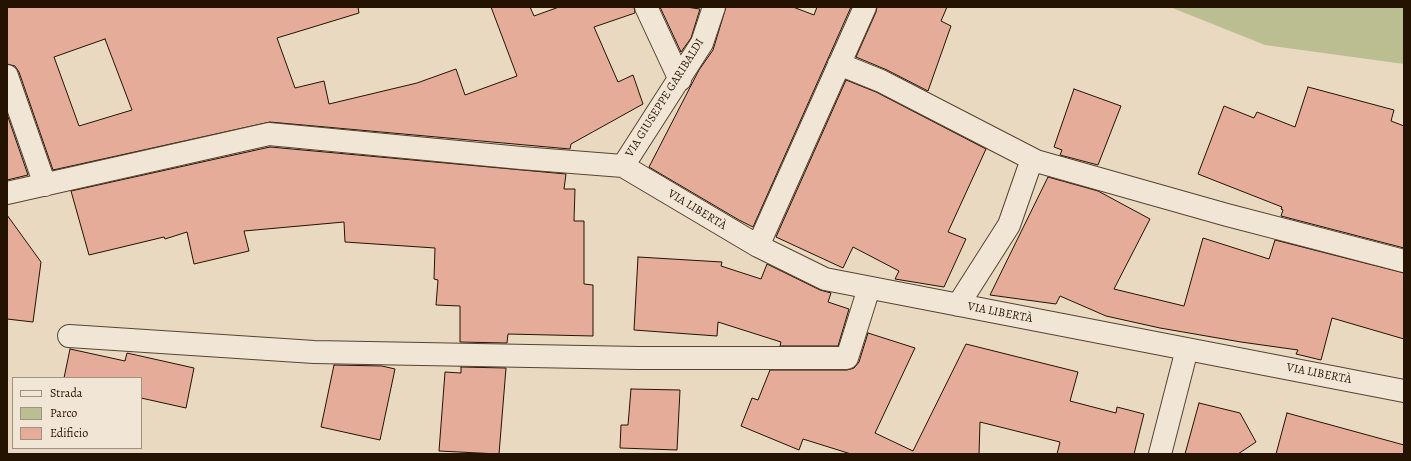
<!DOCTYPE html>
<meta charset="utf-8">
<style>
body{margin:0}
#map{position:relative;width:1411px;height:461px;overflow:hidden;background:#e9d9c0;font-family:Alegreya,serif}
canvas{display:block}
.frame{position:absolute;inset:0;border:8px solid #241300;pointer-events:none}
.legend{position:absolute;left:12px;top:377px;width:130px;height:72px;box-sizing:border-box;background:#f1e6d6;border:1px solid #9f9280;margin:0;padding:5px 7px;list-style:none;font-size:12px;color:#241300}
.legend li{display:flex;align-items:center;gap:8px;height:20px}
.legend b{width:20px;border:1px solid #9f9280}
</style>
<div id="map">
<canvas width="1411" height="461"></canvas>
<div class="frame"></div>
<ul class="legend">
<li><b style="height:5px;background:#f1e6d6"></b>Strada</li>
<li><b style="height:11px;background:#babe90"></b>Parco</li>
<li><b style="height:11px;background:#e4ac99"></b>Edificio</li>
</ul>
</div>
<script>
const ctx = document.querySelector('canvas').getContext('2d');
ctx.lineJoin = 'round';
function fillPath(path, color) { ctx.fillStyle = color; ctx.fill(path, 'evenodd'); }
const toPath = rows => new Path2D(rows.map(r => 'M' + r).join(''));
function strokePath(path, color, width, dash) { ctx.strokeStyle = color; ctx.lineWidth = width; ctx.lineCap = dash ? 'butt' : 'round'; ctx.setLineDash(dash || []); ctx.stroke(path); }
function write(font, color, halo, rows, align = 'center') {
  ctx.font = font + ' Alegreya,serif'; ctx.lineWidth = 3; ctx.setLineDash([]); ctx.textBaseline = 'middle'; ctx.strokeStyle = halo; ctx.fillStyle = color; for (const [text, x, y, turn = 0] of rows) {
    ctx.save(); ctx.translate(x, y); ctx.rotate((+turn || 0) * Math.PI / 180); ctx.textAlign = isNaN(turn) ? turn : align; if (halo) ctx.strokeText(text, 0, 0); ctx.fillText(text, 0, 0); ctx.restore();
  }
}
const green = toPath([
 [1170,7,1404,7,1404,64,1265,45]
]);
const building = toPath([
 [7,7,358,7,359,13,277,38,295,88,324,81,329,104,417,83,456,69,465,95,517,76,491,7,530,7,534,16,559,7,634,7,635,13,594,27,618,82,633,75,643,104,571,144,570,149,270,122,53,170,19,72,15,66,7,64,7,7],
 [105,39,132,110,79,126,54,57,105,39],
 [660,7,686,7,700,9,691,38,681,52,660,7],
 [726,7,793,7,814,15,817,7,851,7,753,227,739,220,649,167,699,70,713,50,726,7],
 [877,7,947,7,941,21,951,26,928,91,887,70,856,57,876,12,877,7],
 [846,80,876,92,986,149,948,232,966,239,944,287,895,279,899,271,853,247,843,268,776,237,846,80],
 [1308,87,1394,110,1391,121,1404,126,1404,248,1281,216,1283,210,1281,209,1282,207,1198,174,1224,106,1254,118,1257,112,1295,127,1308,87],
 [1074,89,1121,106,1098,165,1060,155,1062,150,1054,147,1074,89],
 [7,114,28,175,7,180,7,114],
 [270,147,566,174,564,189,575,189,574,221,584,221,584,284,593,285,593,336,508,334,507,343,460,342,460,306,436,305,438,280,434,279,435,248,345,242,344,222,244,231,249,251,194,264,187,232,165,239,164,237,89,255,71,191,270,147],
 [1048,177,1098,191,1150,219,1114,289,1184,306,1203,238,1269,259,1275,240,1404,273,1404,339,1332,318,1321,360,1296,354,1298,350,1241,342,1160,328,1106,316,1060,296,1056,304,990,295,1048,177],
 [7,215,41,262,33,322,7,319,7,215],
 [638,257,722,262,721,266,761,279,767,264,820,290,831,293,828,302,849,309,838,346,780,346,781,342,718,322,717,336,634,330,638,257],
 [868,333,915,348,875,433,913,451,966,344,1078,372,1070,401,1116,413,1117,407,1144,414,1134,454,1057,454,1060,442,980,422,979,454,851,454,803,439,799,450,741,426,752,398,758,400,770,370,847,370,854,368,859,362,868,333],
 [70,349,125,361,127,353,194,368,186,408,141,398,141,378,64,378,70,349],
 [334,365,382,366,395,369,380,440,321,427,334,365],
 [461,367,506,368,499,454,439,451,445,372,461,373,461,367],
 [631,389,680,390,677,450,620,448,621,425,628,425,631,389],
 [1199,403,1240,413,1256,442,1238,454,1185,454,1199,403],
 [1287,413,1404,445,1404,454,1276,454,1287,413]
]);
const street = toPath([
 [646,7,680,80],
 [839,64,881,81,1036,161,1227,215,1404,261],
 [7,76,45,185],
 [623,166,702,43,714,7],
 [7,193,269,134,521,158,623,166,758,246,825,279,1404,391],
 [758,246,865,7],
 [958,305,1009,225,1032,159],
 [69,336,314,352,638,358,847,358,869,288],
 [1160,454,1187,349]
]);
const streetNames = [
 ["VIA GIUSEPPE GARIBALDI",665,98,-58],
 ["VIA LIBERTÀ",697,210,31],
 ["VIA LIBERTÀ",1000,313,11],
 ["VIA LIBERTÀ",1319,374,11]
];
fillPath(green, '#babe90');
fillPath(building, '#e4ac99');
strokePath(building, '#241300', 1);
strokePath(street, '#554430', 24);
strokePath(street, '#f1e6d6', 22);
write('12px', '#241300', '#f1e6d6', streetNames);
</script>
